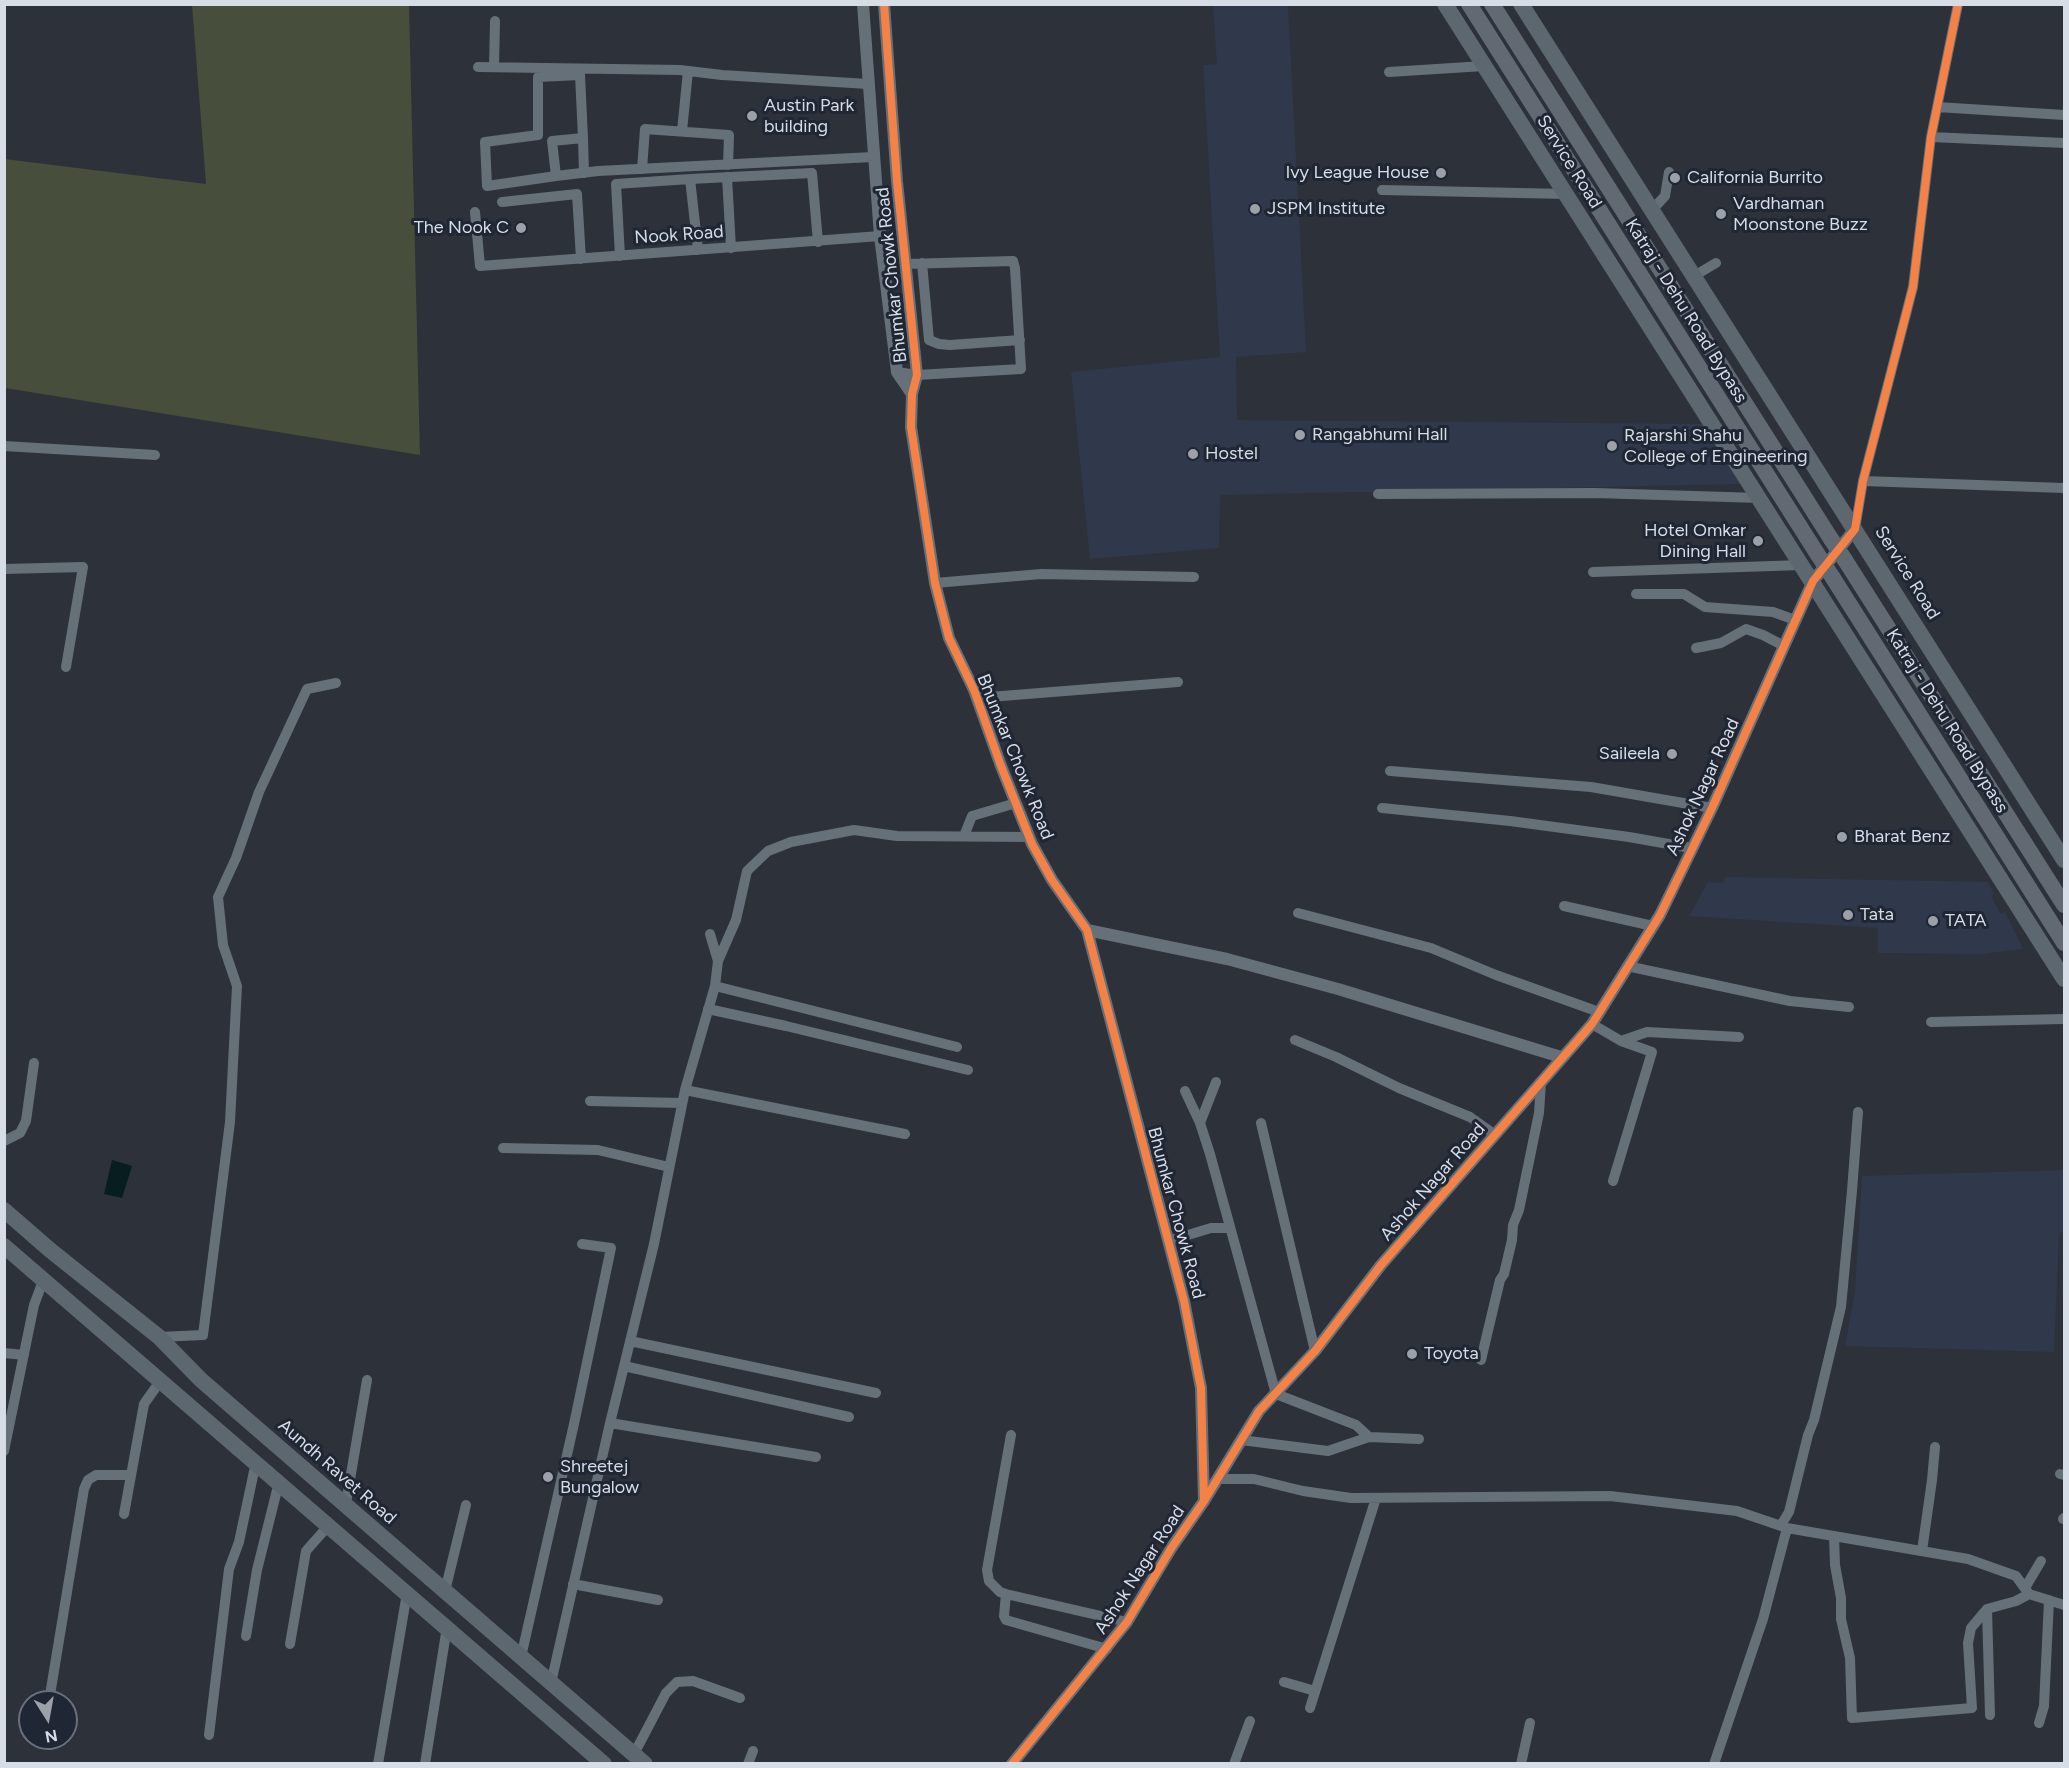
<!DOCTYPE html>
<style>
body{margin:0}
#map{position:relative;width:2069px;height:1768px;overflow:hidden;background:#2d3139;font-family:Figtree,sans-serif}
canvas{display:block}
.frame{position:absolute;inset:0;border:6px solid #d7dde6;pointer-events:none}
.north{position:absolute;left:18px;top:1690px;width:60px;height:60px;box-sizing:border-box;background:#1f2634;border:2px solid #696f7b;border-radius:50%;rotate:169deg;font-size:16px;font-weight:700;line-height:24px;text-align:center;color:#d7dde6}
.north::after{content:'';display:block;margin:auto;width:21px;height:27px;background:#9ca1a9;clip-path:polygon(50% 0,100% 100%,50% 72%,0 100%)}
</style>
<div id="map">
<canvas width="2069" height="1768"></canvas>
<div class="frame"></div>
<div class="north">N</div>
</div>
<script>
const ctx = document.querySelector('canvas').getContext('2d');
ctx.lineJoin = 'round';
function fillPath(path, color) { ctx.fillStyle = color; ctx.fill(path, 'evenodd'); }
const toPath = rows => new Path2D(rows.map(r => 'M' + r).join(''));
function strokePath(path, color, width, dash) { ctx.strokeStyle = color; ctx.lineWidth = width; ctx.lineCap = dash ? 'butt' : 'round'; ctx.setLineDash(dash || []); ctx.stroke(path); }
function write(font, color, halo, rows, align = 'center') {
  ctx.font = font + ' Figtree,sans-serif'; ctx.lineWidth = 6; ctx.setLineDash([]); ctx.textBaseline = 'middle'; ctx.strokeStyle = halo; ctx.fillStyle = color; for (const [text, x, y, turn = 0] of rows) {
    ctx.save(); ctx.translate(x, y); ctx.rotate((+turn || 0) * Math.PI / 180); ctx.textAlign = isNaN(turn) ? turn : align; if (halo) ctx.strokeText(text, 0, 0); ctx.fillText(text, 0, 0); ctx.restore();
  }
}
const built = toPath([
 [1213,5,1288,5,1306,352,1236,357,1237,420,1703,424,1743,484,1220,495,1219,548,1090,559,1071,372,1220,357,1203,65,1217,64],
 [1725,877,1988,882,1994,894,1991,896,2001,914,2005,912,2023,949,1982,954,1878,953,1878,928,1689,916,1708,882,1723,883],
 [2064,1170,2064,1232,2059,1233,2054,1352,1845,1346,1855,1291,1862,1176]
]);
const green = toPath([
 [192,5,409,5,420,455,5,388,5,159,206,184]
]);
const water = toPath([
 [112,1160,132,1166,122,1198,104,1194]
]);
const minor = toPath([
 [478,67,680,70,722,75,868,84],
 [494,67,495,21],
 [1389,72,1484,66],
 [1937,107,2064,115],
 [682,131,688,71],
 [1931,137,2064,143],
 [583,138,552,141,556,176,487,186,485,142,538,135,538,77,580,75,583,138,584,173],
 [642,169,645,129,729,135,728,165],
 [556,176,598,171,873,157],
 [727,177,731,248],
 [690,179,698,250],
 [1382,190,1566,194],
 [502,202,577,194,581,259],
 [1652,210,1665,196,1669,172],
 [475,212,480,266,880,236],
 [620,256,616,184,690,179,812,173,818,242],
 [922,263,929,340,939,344,950,345,1020,340],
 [1694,276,1716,263],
 [897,372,917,375,1021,369,1015,268,1013,261,905,264],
 [4,446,155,455],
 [1863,481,2064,488],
 [1378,494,1595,493,1760,498],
 [1855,529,1863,481,1913,287,1931,137,1958,4],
 [4,569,83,567,66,667],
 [1593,572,1802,565],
 [935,583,1041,574,1194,577],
 [1636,594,1684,594,1705,607,1773,612,1795,620],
 [1696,648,1721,643,1746,629,1763,635,1784,646],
 [977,698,1178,682],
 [1390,771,1591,787,1712,808],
 [1382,808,1510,821,1629,837,1691,848],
 [964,836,972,816,1016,803],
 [1564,906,1653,926],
 [1298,913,1431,948,1496,975,1599,1012],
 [718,961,736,920,747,871,768,851,791,842,854,830,897,836,1029,837],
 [1627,966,1790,1001,1849,1007],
 [715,986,957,1047],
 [708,1009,786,1026,968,1070],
 [1931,1022,2064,1019],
 [1592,1024,1621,1041,1647,1032,1739,1037],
 [1295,1040,1336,1057,1399,1088,1470,1117,1494,1134],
 [685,1090,905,1134],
 [1185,1091,1200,1123,1210,1154,1276,1394,1356,1425,1369,1437,1419,1439],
 [590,1101,682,1103],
 [1200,1123,1216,1082],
 [1261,1123,1315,1351],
 [4,1141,20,1133,26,1121,34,1063],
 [503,1148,598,1150,669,1167],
 [1613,1181,1652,1052,1621,1041],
 [1168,1241,1211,1228,1230,1228],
 [159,1337,203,1335,230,1122,237,986,223,945,218,897,236,858,259,792,307,689,336,683],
 [630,1341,876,1393],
 [4,1353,24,1355],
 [1481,1360,1500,1280,1504,1274,1512,1240,1513,1225,1519,1210,1539,1113,1541,1082],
 [624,1366,849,1417],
 [610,1423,816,1457],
 [1011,1435,987,1570,989,1581,1000,1592,1006,1594,1127,1622],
 [1241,1440,1328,1451,1369,1437],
 [4,1451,34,1305,43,1281],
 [2060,1474,2064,1475],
 [1217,1479,1254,1479,1303,1491,1351,1498,1610,1496,1737,1511,1787,1528,1968,1559,2016,1576,2029,1594,2064,1605],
 [346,1503,367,1380],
 [124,1514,144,1404,161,1380],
 [2063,1519,2064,1518],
 [1781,1525,1789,1512,1808,1435,1814,1420,1841,1307,1852,1191,1858,1112],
 [1834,1536,1835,1565,1841,1598,1841,1619,1850,1658,1852,1718,1972,1708,1968,1643,1971,1628,1987,1609,2016,1601,2029,1594],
 [1922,1551,1932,1480,1935,1447],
 [573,1584,658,1600],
 [2025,1588,2041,1561],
 [445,1591,466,1505],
 [1006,1594,1004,1616,1006,1620,1107,1649],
 [1987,1609,1990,1715],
 [246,1636,257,1570,279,1482],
 [290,1644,306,1551,329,1525],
 [521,1657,574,1424,611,1248,582,1244],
 [1284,1682,1315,1691],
 [551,1683,610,1423,654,1244,685,1090,715,986,718,961,710,934],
 [49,1701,84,1489,88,1480,96,1475,131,1475],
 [1310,1708,1376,1498],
 [2039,1723,2044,1706,2049,1600],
 [209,1735,229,1569,239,1542,256,1462],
 [634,1754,666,1693,677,1682,693,1681,740,1698],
 [378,1764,407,1593],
 [425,1764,447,1627],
 [748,1764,753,1751],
 [1234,1764,1250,1721],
 [1521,1764,1530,1723],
 [1714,1764,1763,1619,1787,1528]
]);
const tertiary = toPath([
 [863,4,880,236,897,372,912,394],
 [884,4,897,181,917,375,912,394,911,427,935,583,949,638,974,690,1001,766,1032,844,1052,880,1087,930,1184,1301,1201,1388,1204,1501],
 [1087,930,1227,959,1338,989,1561,1057],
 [1012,1764,1127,1622,1172,1547,1204,1501,1259,1411,1315,1351,1381,1265,1592,1024,1660,915,1712,808,1813,581,1855,529]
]);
const primary = toPath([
 [1445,4,2064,979],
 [1521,4,2064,860],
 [4,1210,50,1250,159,1337,201,1380,645,1764],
 [4,1246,604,1764]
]);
const trunk = toPath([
 [1469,4,1818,555],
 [1492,4,1831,539],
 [1845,560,2064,905],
 [1833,578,2064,943]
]);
const trunkBridge = toPath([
 [1831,539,1845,560],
 [1818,555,1833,578]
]);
const cycleway = toPath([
 [884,4,897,181,917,375,912,394,911,427,935,583,949,638,974,690,1001,766,1032,844,1052,880,1087,930,1184,1301,1201,1388,1204,1501],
 [1012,1764,1127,1622,1172,1547,1204,1501,1259,1411,1315,1351,1381,1265,1592,1024,1660,915,1712,808,1813,581,1855,529,1863,481,1913,287,1931,137,1958,4]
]);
const markers = [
 [752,116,6,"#9ca1a9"],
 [1441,173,6,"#9ca1a9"],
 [1675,178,6,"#9ca1a9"],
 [1255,209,6,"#9ca1a9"],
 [1721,214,6,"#9ca1a9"],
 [521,228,6,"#9ca1a9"],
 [1300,435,6,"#9ca1a9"],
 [1612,446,6,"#9ca1a9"],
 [1193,454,6,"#9ca1a9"],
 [1758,541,6,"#9ca1a9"],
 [1672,754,6,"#9ca1a9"],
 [1842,837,6,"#9ca1a9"],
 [1848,915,6,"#9ca1a9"],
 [1933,921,6,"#9ca1a9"],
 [1412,1354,6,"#9ca1a9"],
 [548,1477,6,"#9ca1a9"]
];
const poiNames = [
 ["Austin Park",764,106],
 ["building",764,127],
 ["Ivy League House",1429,173,"right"],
 ["California Burrito",1687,178],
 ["Vardhaman",1733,204],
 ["Moonstone Buzz",1733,225],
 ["JSPM Institute",1267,209],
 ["The Nook C",509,228,"right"],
 ["Rangabhumi Hall",1312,435],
 ["Rajarshi Shahu",1624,436],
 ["College of Engineering",1624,457],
 ["Hostel",1205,454],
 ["Hotel Omkar",1746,531,"right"],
 ["Dining Hall",1746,552,"right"],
 ["Saileela",1660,754,"right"],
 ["Bharat Benz",1854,837],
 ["Tata",1860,915],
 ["TATA",1945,921],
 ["Toyota",1424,1354],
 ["Shreetej",560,1467],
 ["Bungalow",560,1488]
];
const streetNames = [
 ["Service Road",1569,162,58],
 ["Nook Road",679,235,-4],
 ["Bhumkar Chowk Road",892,275,-96],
 ["Katraj - Dehu Road Bypass",1686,311,58],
 ["Service Road",1907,573,58],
 ["Katraj - Dehu Road Bypass",1947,721,58],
 ["Bhumkar Chowk Road",1015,757,68],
 ["Ashok Nagar Road",1703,787,-65],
 ["Ashok Nagar Road",1433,1182,-49],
 ["Bhumkar Chowk Road",1176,1213,75],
 ["Aundh Ravet Road",337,1472,41],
 ["Ashok Nagar Road",1140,1570,-57]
];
fillPath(built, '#2f394b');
fillPath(green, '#474e3c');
fillPath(water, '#061e20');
strokePath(minor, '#667078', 10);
strokePath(tertiary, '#667078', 12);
strokePath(primary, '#5d6770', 16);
strokePath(trunk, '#616a72', 16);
strokePath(trunkBridge, '#616a72', 16);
strokePath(cycleway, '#f48246', 8);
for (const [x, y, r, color] of markers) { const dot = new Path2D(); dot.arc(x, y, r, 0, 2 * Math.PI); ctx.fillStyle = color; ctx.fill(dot); strokePath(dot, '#1f2634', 2); }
write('18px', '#d7dde6', '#1f2634', poiNames, 'left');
write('18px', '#d7dde6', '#1f2634', streetNames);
</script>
